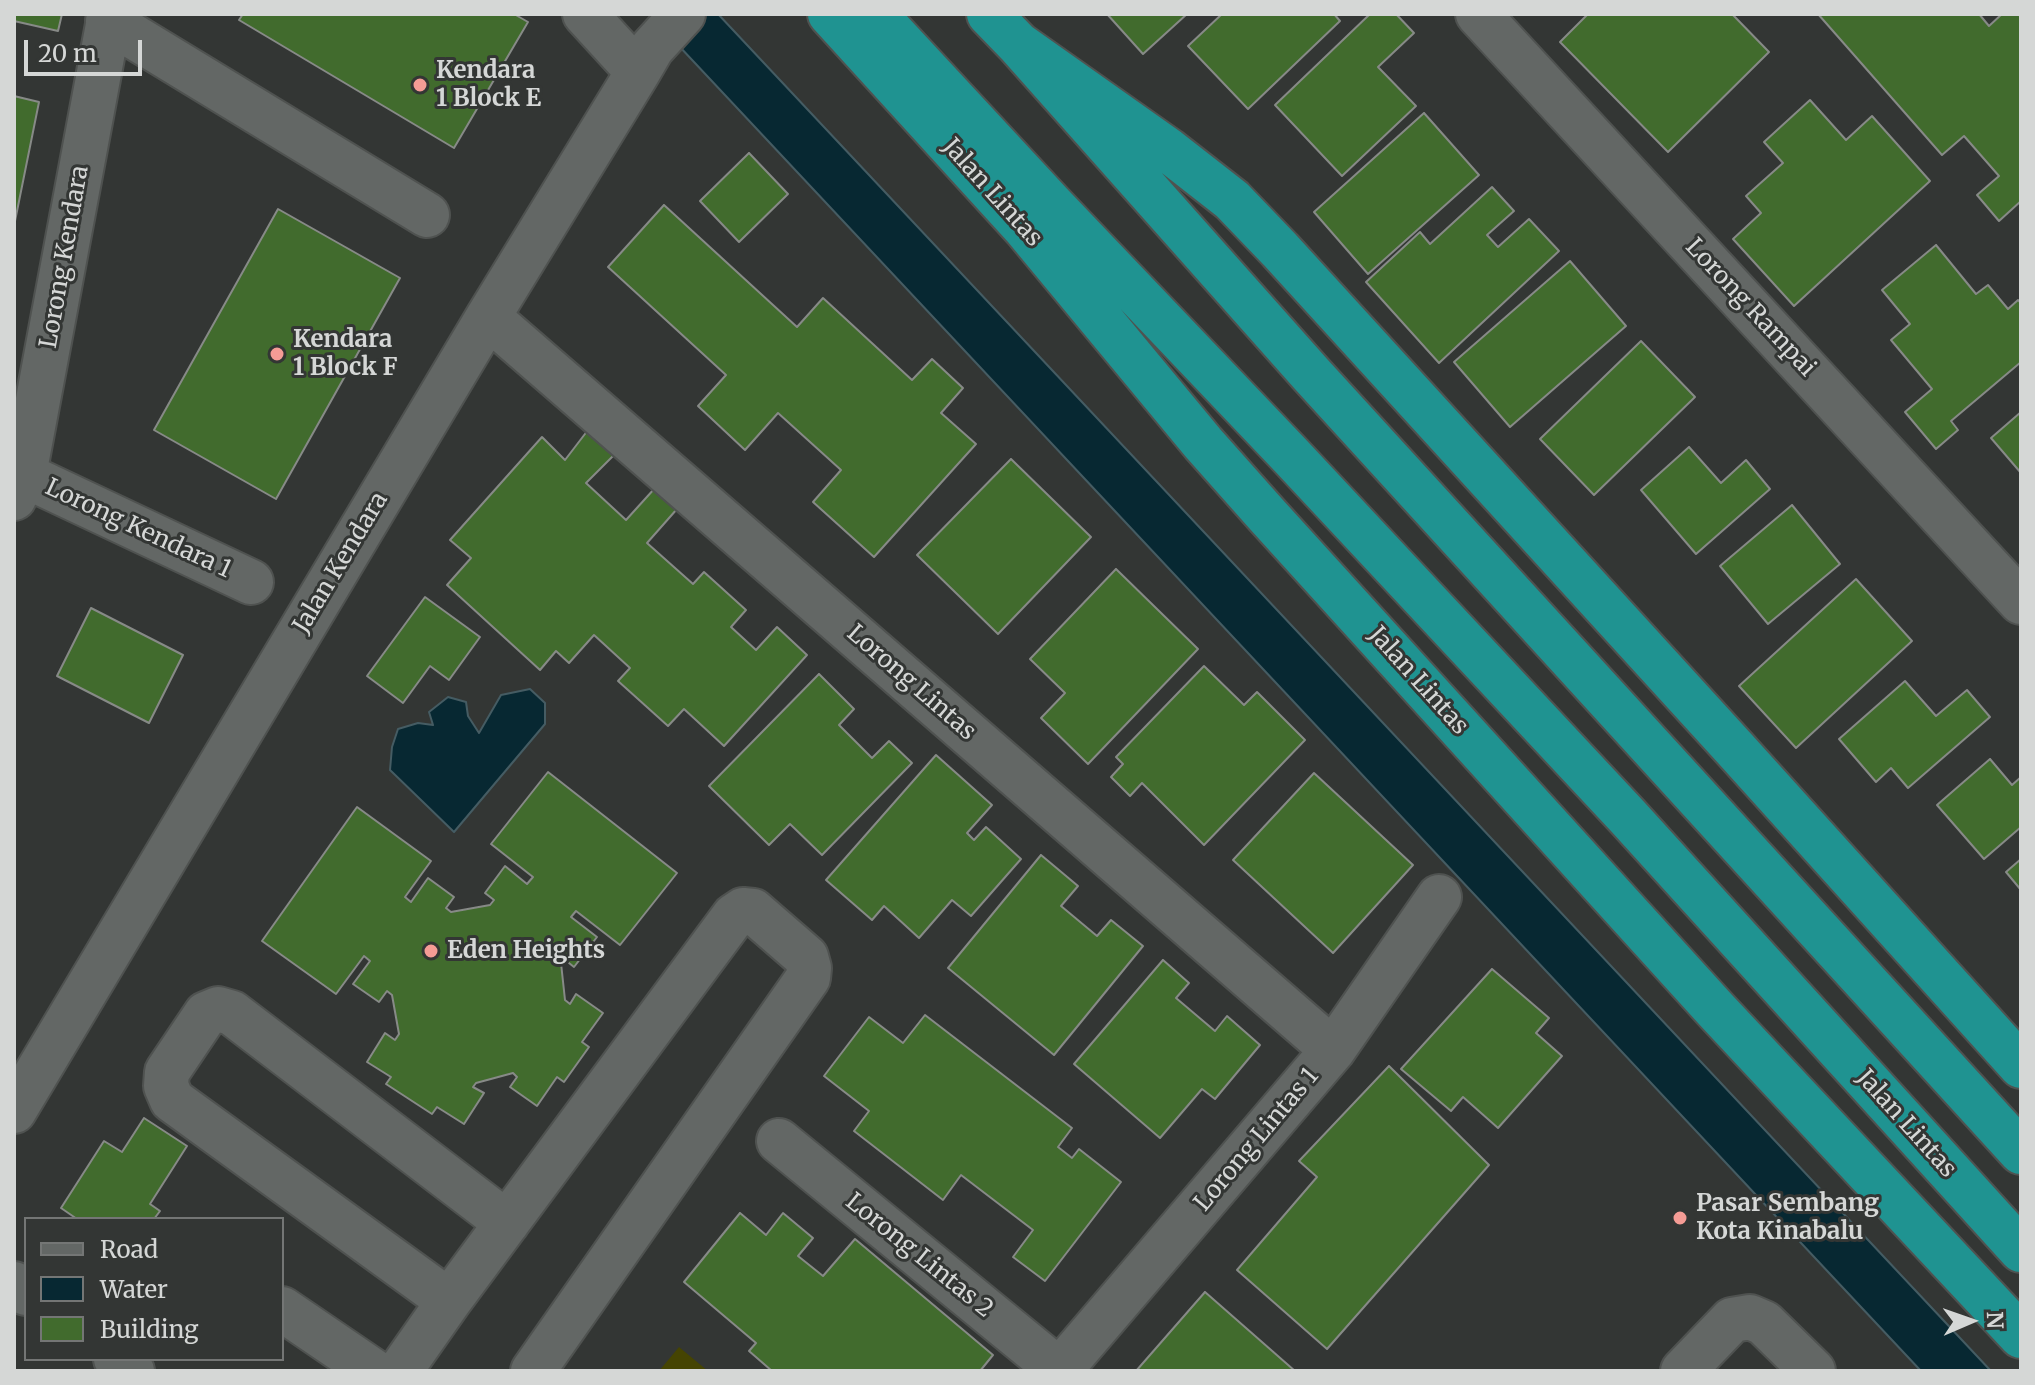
<!DOCTYPE html>
<style>
body{margin:0}
#map{position:relative;width:2035px;height:1385px;overflow:hidden;background:#333634;font-family:Merriweather,serif}
canvas{display:block}
.frame{position:absolute;inset:0;border:16px solid #d5d7d6;pointer-events:none}
.legend{position:absolute;left:24px;top:1217px;width:260px;height:144px;box-sizing:border-box;background:#333634;border:2px solid #747675;margin:0;padding:10px 14px;list-style:none;font-size:24px;color:#d5d7d6}
.legend li{display:flex;align-items:center;gap:16px;height:40px}
.legend b{width:40px;border:2px solid #747675}
.north{position:absolute;left:1931px;top:1281px;width:80px;height:80px;-webkit-text-stroke:6px #333634;paint-order:stroke;rotate:88deg;font-size:22px;font-weight:700;line-height:32px;text-align:center;color:#d5d7d6}
.north::after{content:'';display:block;margin:auto;width:28px;height:36px;background:#d5d7d6;clip-path:polygon(50% 0,100% 100%,50% 72%,0 100%)}
.scale{position:absolute;left:24px;top:40px;width:118px;height:36px;box-sizing:border-box;border:4px solid #d5d7d6;border-top:0;padding-left:10px;font-size:24px;line-height:28px;white-space:nowrap;color:#d5d7d6;-webkit-text-stroke:6px #333634;paint-order:stroke}
</style>
<div id="map">
<canvas width="2035" height="1385"></canvas>
<div class="frame"></div>
<ul class="legend">
<li><b style="height:10px;background:#636765"></b>Road</li>
<li><b style="height:22px;background:#072832"></b>Water</li>
<li><b style="height:22px;background:#416b2d"></b>Building</li>
</ul>
<div class="north">N</div>
<div class="scale">20 m</div>
</div>
<script>
const ctx = document.querySelector('canvas').getContext('2d');
ctx.lineJoin = 'round';
function fillPath(path, color) { ctx.fillStyle = color; ctx.fill(path, 'evenodd'); }
const toPath = rows => new Path2D(rows.map(r => 'M' + r).join(''));
function strokePath(path, color, width, dash) { ctx.strokeStyle = color; ctx.lineWidth = width; ctx.lineCap = dash ? 'butt' : 'round'; ctx.setLineDash(dash || []); ctx.stroke(path); }
function write(font, color, halo, rows, align = 'center') {
  ctx.font = font + ' Merriweather,serif'; ctx.lineWidth = 6; ctx.setLineDash([]); ctx.textBaseline = 'middle'; ctx.strokeStyle = halo; ctx.fillStyle = color; for (const [text, x, y, turn = 0] of rows) {
    ctx.save(); ctx.translate(x, y); ctx.rotate((+turn || 0) * Math.PI / 180); ctx.textAlign = isNaN(turn) ? turn : align; if (halo) ctx.strokeText(text, 0, 0); ctx.fillText(text, 0, 0); ctx.restore();
  }
}
const green = toPath([
 [679,1347,708,1371,659,1371]
]);
const water = toPath([
 [649,14,718,14,1991,1371,1921,1371,649,14],
 [530,689,545,703,545,724,454,832,390,770,392,747,398,729,418,723,433,725,429,712,448,697,466,702,468,716,479,733,501,695,530,689]
]);
const building = toPath([
 [14,14,62,14,58,31,14,21,14,14],
 [243,14,514,14,528,22,454,148,239,20,243,14],
 [1107,14,1187,14,1143,54,1107,14],
 [1222,14,1334,14,1340,21,1248,109,1188,46,1222,14],
 [1370,14,1396,14,1414,33,1378,67,1416,106,1342,176,1275,105,1370,14],
 [1588,14,1732,14,1769,52,1668,152,1560,42,1588,14],
 [1818,14,1979,14,1989,26,2002,14,2018,14,2021,17,2021,201,1999,221,1977,195,1999,176,1964,136,1942,155,1818,14],
 [14,96,39,102,14,226,14,96],
 [1810,100,1846,140,1872,116,1930,181,1794,306,1733,239,1761,213,1746,196,1783,163,1764,142,1810,100],
 [1424,113,1479,175,1368,274,1314,212,1424,113],
 [749,153,788,194,739,242,700,201,749,153],
 [1492,187,1514,211,1487,235,1498,247,1529,219,1559,251,1439,363,1366,282,1420,232,1430,244,1492,187],
 [664,205,797,327,823,298,912,380,932,359,963,388,941,413,976,444,874,557,813,502,841,470,778,413,745,450,698,406,726,375,608,267,664,205],
 [278,209,400,278,276,499,154,430,278,209],
 [1936,245,1976,294,1988,285,2008,309,2018,300,2021,303,2021,362,1951,421,1958,430,1936,449,1905,412,1932,389,1891,340,1910,324,1882,290,1936,245],
 [1570,261,1626,326,1510,427,1454,362,1570,261],
 [1641,341,1695,397,1594,495,1540,439,1641,341],
 [2021,412,2021,473,1991,438,2021,412],
 [588,430,616,453,586,483,626,520,655,488,677,509,647,543,693,584,704,572,746,610,731,627,756,650,777,627,807,655,724,746,684,709,668,726,618,681,630,668,594,635,569,663,556,651,540,670,447,585,471,558,450,540,542,437,565,460,588,430],
 [1689,447,1721,483,1746,460,1770,489,1696,554,1641,490,1689,447],
 [1011,459,1091,537,998,634,917,555,1011,459],
 [1792,505,1840,564,1768,624,1720,566,1792,505],
 [1116,569,1198,649,1088,764,1041,718,1065,693,1030,659,1116,569],
 [1856,579,1912,641,1796,748,1739,686,1856,579],
 [425,597,480,637,449,680,430,666,403,703,367,676,425,597],
 [91,608,183,655,149,723,57,676,91,608],
 [1204,666,1244,705,1257,692,1305,740,1204,845,1142,783,1130,796,1111,777,1123,764,1116,757,1204,666],
 [819,674,854,709,839,725,872,758,889,741,912,763,822,855,790,824,769,845,709,786,819,674],
 [1905,681,1936,716,1967,690,1990,717,1908,788,1891,768,1876,782,1839,739,1905,681],
 [936,755,992,805,967,833,974,840,986,827,1021,859,971,916,952,900,919,938,884,906,872,920,826,880,936,755],
 [1990,759,2012,785,2021,777,2021,827,1984,859,1937,805,1990,759],
 [548,772,677,873,620,945,576,911,571,917,597,937,574,967,564,959,561,963,565,1000,570,1004,576,994,603,1013,582,1042,589,1047,564,1082,557,1077,537,1106,510,1087,517,1077,513,1073,476,1083,473,1087,484,1093,464,1124,437,1107,432,1114,386,1084,391,1077,367,1062,385,1033,395,1040,399,1034,392,995,387,991,379,1002,353,984,370,961,364,956,336,994,262,941,357,807,431,861,405,897,411,902,428,878,454,897,446,908,451,912,490,905,494,900,485,893,505,866,527,884,533,877,491,844,548,772],
 [1314,773,1413,865,1333,953,1233,860,1314,773],
 [1041,855,1078,886,1061,906,1097,936,1111,920,1143,946,1054,1055,948,968,1041,855],
 [2021,859,2021,890,2006,872,2021,859],
 [1163,960,1189,983,1176,998,1215,1031,1227,1016,1260,1045,1215,1099,1202,1089,1160,1138,1074,1064,1163,960],
 [1492,969,1549,1018,1536,1033,1562,1056,1498,1128,1463,1097,1451,1111,1401,1069,1492,969],
 [925,1015,1072,1128,1058,1147,1072,1158,1079,1149,1121,1182,1045,1281,1013,1257,1033,1230,961,1175,943,1200,854,1131,869,1111,824,1076,869,1017,903,1043,925,1015],
 [1389,1066,1489,1165,1327,1349,1237,1270,1317,1177,1299,1161,1389,1066],
 [144,1118,187,1146,150,1204,160,1211,154,1219,77,1219,61,1208,104,1141,122,1152,144,1118],
 [740,1213,766,1235,783,1213,813,1238,798,1256,823,1276,855,1239,993,1355,980,1371,772,1371,749,1351,756,1343,684,1282,740,1213],
 [1205,1292,1295,1371,1136,1371,1205,1292]
]);
const minor = toPath([
 [585,14,638,72],
 [1478,14,2021,602],
 [108,21,427,215],
 [488,317,1333,1050],
 [24,475,251,582],
 [14,498,24,475,110,14],
 [14,1111,488,317,638,72,652,48,683,14],
 [779,1141,1060,1371],
 [14,1284,26,1293],
 [449,1301,172,1100,166,1086,167,1072,206,1014,218,1009,232,1013,507,1223],
 [282,1309,373,1371],
 [116,1359,132,1371],
 [400,1371,449,1301,734,916,743,910,753,911,806,957,809,968,808,978,533,1371],
 [1059,1371,1333,1050,1439,897],
 [1683,1371,1732,1320,1750,1317,1764,1323,1813,1371]
]);
const highway = toPath([
 [830,14,1025,228,1203,443,1266,514,1715,1009,2021,1336],
 [875,14,1051,204,1291,456,1628,817,2021,1250],
 [989,14,1018,44,1168,150,1232,200,1280,250,1736,750,2021,1066],
 [1018,44,1311,374,2021,1152]
]);
const markers = [
 [420,85,8,"#f59c95"],
 [277,354,8,"#f59c95"],
 [431,951,8,"#f59c95"],
 [1680,1218,8,"#f59c95"]
];
const poiNames = [
 ["Kendara",436,71],
 ["1 Block E",436,99],
 ["Kendara",293,340],
 ["1 Block F",293,368],
 ["Eden Heights",447,951],
 ["Pasar Sembang",1696,1204],
 ["Kota Kinabalu",1696,1232]
];
const streetNames = [
 ["Jalan Lintas",992,193,48],
 ["Lorong Kendara",65,257,-80],
 ["Lorong Rampai",1750,308,47],
 ["Lorong Kendara 1",138,529,25],
 ["Jalan Kendara",341,563,-59],
 ["Jalan Lintas",1418,681,48],
 ["Lorong Lintas",911,683,41],
 ["Jalan Lintas",1906,1124,48],
 ["Lorong Lintas 1",1257,1140,-50],
 ["Lorong Lintas 2",919,1256,39]
];
fillPath(green, '#454402');
fillPath(water, '#072832');
strokePath(water, '#455c63', 2);
fillPath(building, '#416b2d');
strokePath(building, '#878a87', 2);
strokePath(minor, '#4f5250', 48);
strokePath(highway, '#4f5250', 48);
strokePath(minor, '#636765', 44);
strokePath(highway, '#1f9391', 44);
for (const [x, y, r, color] of markers) { const dot = new Path2D(); dot.arc(x, y, r, 0, 2 * Math.PI); ctx.fillStyle = color; ctx.fill(dot); strokePath(dot, '#333634', 3); }
write('bold 24px', '#d5d7d6', '#333634', poiNames, 'left');
write('24px', '#d5d7d6', '#333634', streetNames);
</script>
